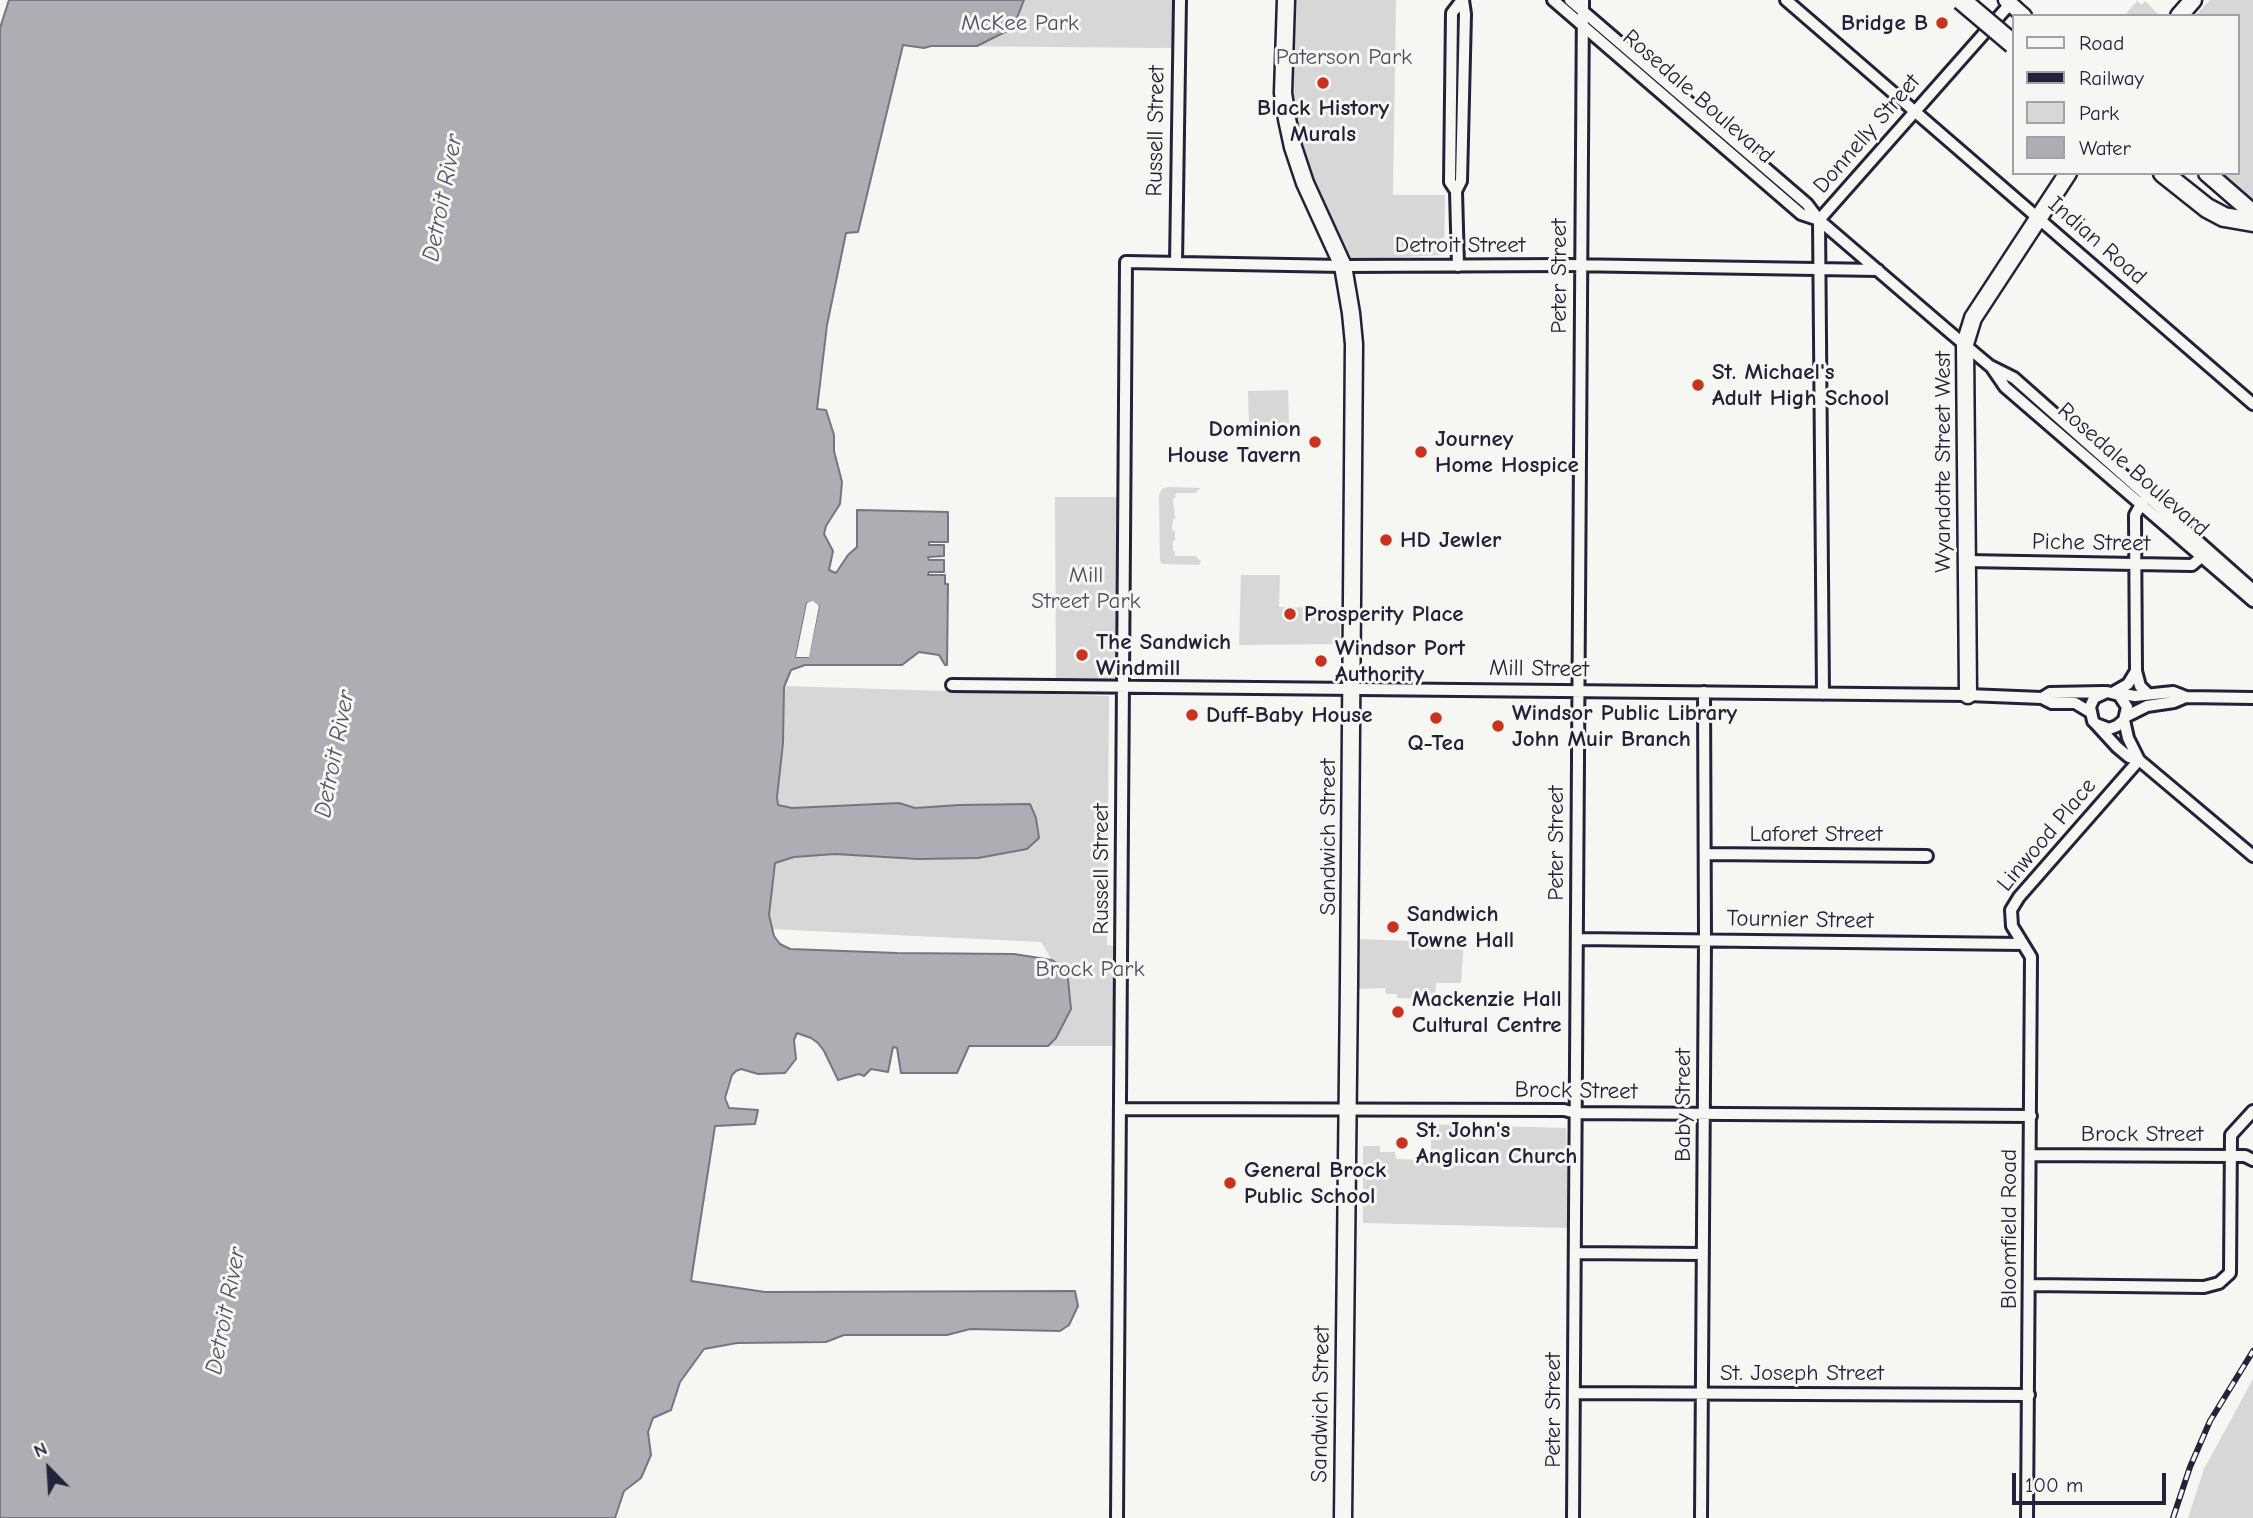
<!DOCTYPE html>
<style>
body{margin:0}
#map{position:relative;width:2253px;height:1518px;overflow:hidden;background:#f6f6f2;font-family:"Comic Neue",sans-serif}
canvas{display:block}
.legend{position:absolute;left:2012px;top:14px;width:228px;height:161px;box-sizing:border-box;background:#f6f6f2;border:2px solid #a1a1a9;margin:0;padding:9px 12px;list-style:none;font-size:21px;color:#22223b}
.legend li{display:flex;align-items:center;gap:14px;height:35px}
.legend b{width:35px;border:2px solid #a1a1a9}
.north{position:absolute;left:14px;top:1434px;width:70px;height:70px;-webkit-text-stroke:5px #f6f6f2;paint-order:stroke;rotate:336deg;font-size:19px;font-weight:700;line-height:28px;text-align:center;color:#22223b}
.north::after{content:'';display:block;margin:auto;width:24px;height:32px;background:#22223b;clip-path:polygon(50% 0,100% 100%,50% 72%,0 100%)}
.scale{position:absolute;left:2012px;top:1473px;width:154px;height:32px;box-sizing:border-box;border:4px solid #22223b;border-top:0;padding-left:9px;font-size:21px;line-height:24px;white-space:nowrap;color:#22223b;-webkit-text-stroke:5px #f6f6f2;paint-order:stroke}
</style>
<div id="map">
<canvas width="2253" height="1518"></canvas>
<ul class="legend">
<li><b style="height:9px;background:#f6f6f2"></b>Road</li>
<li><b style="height:9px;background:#22223b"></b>Railway</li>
<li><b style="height:19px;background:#d7d7d7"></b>Park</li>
<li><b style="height:19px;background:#adadb3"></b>Water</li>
</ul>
<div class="north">N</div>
<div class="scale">100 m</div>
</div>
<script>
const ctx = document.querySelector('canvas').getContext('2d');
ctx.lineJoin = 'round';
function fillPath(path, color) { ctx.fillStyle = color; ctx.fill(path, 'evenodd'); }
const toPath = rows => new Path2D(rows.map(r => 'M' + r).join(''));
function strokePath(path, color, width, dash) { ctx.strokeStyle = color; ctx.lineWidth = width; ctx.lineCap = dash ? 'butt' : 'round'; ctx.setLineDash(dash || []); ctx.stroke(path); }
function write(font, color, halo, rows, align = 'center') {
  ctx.font = font + ' "Comic Neue",sans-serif'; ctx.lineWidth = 6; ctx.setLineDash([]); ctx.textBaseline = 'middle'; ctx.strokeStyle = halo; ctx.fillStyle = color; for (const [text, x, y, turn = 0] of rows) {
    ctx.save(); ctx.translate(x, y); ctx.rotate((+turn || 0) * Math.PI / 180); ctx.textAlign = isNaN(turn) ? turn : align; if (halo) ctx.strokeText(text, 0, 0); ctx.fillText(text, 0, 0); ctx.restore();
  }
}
const green = toPath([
 [919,0,1174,0,1172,48,931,46],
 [1293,0,1396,0,1393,195,1445,195,1444,255,1361,259,1351,258,1345,253,1336,229,1310,174,1296,125,1291,91],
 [2210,0,2253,0,2253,201,2221,173,2237,173,2237,16,2195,16],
 [2137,1,2142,5,2145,1,2159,15,2124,16],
 [1288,390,1289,423,1249,424,1248,391],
 [1168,487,1201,488,1195,493,1176,493,1175,498,1173,498,1175,519,1173,519,1172,530,1175,531,1175,540,1173,541,1173,551,1175,552,1175,556,1195,556,1201,561,1199,565,1162,564,1160,561,1159,495,1162,489],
 [1055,497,1118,497,1116,673,1113,678,1107,682,1056,682],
 [1241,575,1280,575,1279,607,1340,608,1340,644,1239,645],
 [784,686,1109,696,1107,945,1115,946,1112,1046,1048,1046,1056,1038,1067,971,1052,960,1041,942,771,929,769,915,775,863,794,857,835,854,918,859,1030,804,959,805,915,808,899,803,792,808,778,805,777,797,783,743],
 [1359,939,1464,943,1461,983,1436,983,1435,999,1397,998,1397,994,1386,994,1385,988,1359,989,1356,979,1355,949,1359,945],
 [1423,1124,1566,1128,1569,1228,1363,1223,1363,1146,1380,1146,1380,1152,1395,1152,1396,1159,1420,1160,1423,1150,1431,1150,1431,1135,1423,1135],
 [2253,1379,2253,1518,2188,1518,2204,1469]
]);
const water = toPath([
 [9,0,1024,0,1013,28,977,46,931,46,924,48,903,45,858,232,846,233,827,325,817,409,826,410,834,435,834,451,842,482,840,504,826,526,824,534,833,551,829,570,836,573,848,555,857,547,857,510,948,512,948,542,929,542,929,545,944,545,944,556,928,557,929,560,944,560,944,572,929,572,928,575,945,575,945,584,948,584,947,665,945,665,939,655,919,652,902,665,805,665,791,670,784,687,783,743,777,797,778,805,792,808,899,803,915,808,959,805,1030,804,1036,818,1039,838,1027,849,978,858,918,859,835,854,794,857,775,863,769,915,774,936,780,944,790,949,897,953,1014,954,1052,960,1067,970,1071,1009,1056,1038,1048,1046,969,1046,957,1073,901,1073,897,1048,893,1047,888,1072,871,1069,864,1076,859,1074,838,1080,824,1051,818,1043,811,1038,797,1033,794,1040,796,1059,785,1073,758,1074,741,1069,736,1071,732,1075,725,1098,729,1108,758,1110,755,1124,715,1126,691,1281,765,1292,1075,1291,1078,1306,1069,1325,1060,1331,970,1329,947,1335,844,1335,826,1342,737,1343,704,1349,680,1382,671,1410,653,1418,648,1432,651,1455,641,1478,624,1491,615,1518,0,1518,0,28,9,0],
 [807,603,819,606,808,657,796,657,807,603]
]);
const pier = toPath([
 [813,601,819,606,809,657,796,657,807,603]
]);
const minor = toPath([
 [1553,0,1801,214,1819,220],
 [1570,0,1807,204,1819,220,1946,329,1990,366,2014,378,2253,590],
 [1786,0,2253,404],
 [1456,191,1450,182,1452,13,1462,0],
 [1176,263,1180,0],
 [1458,266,1456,191,1461,181,1465,14,1463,0],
 [1992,368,2005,387,2253,601],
 [2143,501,2135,515,2136,671,2140,686,2148,694],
 [1967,561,2192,565,2205,554],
 [952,685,1968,695,2042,698,2052,703,2075,703,2090,712],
 [2114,692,2128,684,2136,671],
 [2117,693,2135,696,2173,692,2186,697],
 [1823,694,1819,220,2010,4],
 [2042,698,2050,693,2104,692],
 [2125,717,2147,706,2174,702,2186,697,2253,698],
 [2124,720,2128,738,2139,760],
 [2096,724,2109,729,2117,726,2124,720,2127,707,2119,695,2107,692,2094,698,2090,707,2093,721,2096,724,2117,747,2129,757,2139,760,2253,856],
 [1705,854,1927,856],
 [1577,939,2023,944],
 [1120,1109,1564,1110,1576,1113,2031,1116],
 [2031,1155,2231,1156,2245,1156,2253,1160],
 [1575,1253,1703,1254],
 [2030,1285,2204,1287,2219,1283,2230,1273,2231,1135,2253,1111],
 [1574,1393,2029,1395],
 [1117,1518,1126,262,1343,266,1568,265,1878,270],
 [1573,1518,1583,0],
 [1701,1518,1705,940,1704,692],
 [2027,1518,2031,957,2012,926,2011,910,2019,897,2139,760]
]);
const tertiary = toPath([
 [2006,0,2024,16]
]);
const secondary = toPath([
 [1286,0,1283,93,1287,119,1293,147,1305,183,1343,266,1351,313,1354,344,1349,984,1343,1518],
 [2179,16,2193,0],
 [2207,173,2253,213],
 [1968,695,1965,344,1973,318,2068,173]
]);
const trunk = toPath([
 [2163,173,2207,208,2224,217,2253,222]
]);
const rail = toPath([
 [2173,1518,2190,1467,2210,1421,2253,1351]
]);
const trunkBridge = toPath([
 [1961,0,2013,44]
]);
const markers = [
 [1942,23,7,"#c8321e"],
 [1323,83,7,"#c8321e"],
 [1698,385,7,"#c8321e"],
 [1315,442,7,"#c8321e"],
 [1421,452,7,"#c8321e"],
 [1386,540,7,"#c8321e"],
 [1290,614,7,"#c8321e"],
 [1082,655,7,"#c8321e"],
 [1321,661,7,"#c8321e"],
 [1192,715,7,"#c8321e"],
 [1436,718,7,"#c8321e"],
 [1498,726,7,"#c8321e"],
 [1393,927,7,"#c8321e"],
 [1398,1012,7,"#c8321e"],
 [1402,1143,7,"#c8321e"],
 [1230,1183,7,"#c8321e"]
];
const parkNames = [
 ["McKee Park",1020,23],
 ["Paterson Park",1344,57],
 ["Mill",1086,575],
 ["Street Park",1086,601],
 ["Brock Park",1090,969]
];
const poiNames = [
 ["Bridge B",1928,23,"right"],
 ["Black History",1323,108,"center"],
 ["Murals",1323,134,"center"],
 ["St. Michael's",1712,372],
 ["Adult High School",1712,398],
 ["Dominion",1301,429,"right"],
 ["House Tavern",1301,455,"right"],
 ["Journey",1435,439],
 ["Home Hospice",1435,465],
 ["HD Jewler",1400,540],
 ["Prosperity Place",1304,614],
 ["The Sandwich",1096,642],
 ["Windmill",1096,668],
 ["Windsor Port",1335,648],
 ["Authority",1335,674],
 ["Windsor Public Library",1512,713],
 ["John Muir Branch",1512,739],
 ["Duff-Baby House",1206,715],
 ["Q-Tea",1436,743,"center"],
 ["Sandwich",1407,914],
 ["Towne Hall",1407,940],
 ["Mackenzie Hall",1412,999],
 ["Cultural Centre",1412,1025],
 ["St. John's",1416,1130],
 ["Anglican Church",1416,1156],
 ["General Brock",1244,1170],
 ["Public School",1244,1196]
];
const streetNames = [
 ["Rosedale Boulevard",1698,97,41],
 ["Russell Street",1156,131,-89],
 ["Donnelly Street",1867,134,-49],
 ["Indian Road",2097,241,41],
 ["Detroit Street",1460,245],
 ["Peter Street",1559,276,-90],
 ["Wyandotte Street West",1943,462,-90],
 ["Rosedale Boulevard",2133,470,41],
 ["Piche Street",2091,543,1],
 ["Mill Street",1539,669,1],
 ["Laforet Street",1816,834],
 ["Linwood Place",2047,835,-50],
 ["Sandwich Street",1328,837,-90],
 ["Peter Street",1556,843,-90],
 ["Russell Street",1101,869,-90],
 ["Tournier Street",1800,920,1],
 ["Brock Street",1576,1091,1],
 ["Baby Street",1683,1105,-90],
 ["Brock Street",2142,1134],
 ["Bloomfield Road",2009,1229,-90],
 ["St. Joseph Street",1802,1373],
 ["Sandwich Street",1321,1404,-89],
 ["Peter Street",1553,1410,-90]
];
const waterNames = [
 ["Detroit River",443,198,-79],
 ["Detroit River",335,754,-79],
 ["Detroit River",226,1311,-79]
];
fillPath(green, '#d7d7d7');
fillPath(water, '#adadb3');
strokePath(water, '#757583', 2);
fillPath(pier, '#f6f6f2');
strokePath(minor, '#22223b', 16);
strokePath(tertiary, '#22223b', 19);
strokePath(secondary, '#22223b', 21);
strokePath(trunk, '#22223b', 23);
strokePath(minor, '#f6f6f2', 10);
strokePath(tertiary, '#f6f6f2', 14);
strokePath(secondary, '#f6f6f2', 16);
strokePath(trunk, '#f6f6f2', 18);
strokePath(rail, '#22223b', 6);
strokePath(rail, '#f6f6f2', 3.5, [10]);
strokePath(trunkBridge, '#22223b', 23, []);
strokePath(trunkBridge, '#f6f6f2', 18);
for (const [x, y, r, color] of markers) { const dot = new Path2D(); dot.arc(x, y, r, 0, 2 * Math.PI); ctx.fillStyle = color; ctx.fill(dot); strokePath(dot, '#f6f6f2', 2.5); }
write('23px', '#4f4f62', '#f6f6f2', parkNames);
write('bold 23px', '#22223b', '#f6f6f2', poiNames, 'left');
write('23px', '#22223b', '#f6f6f2', streetNames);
write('italic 24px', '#535365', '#f6f6f2', waterNames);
</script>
